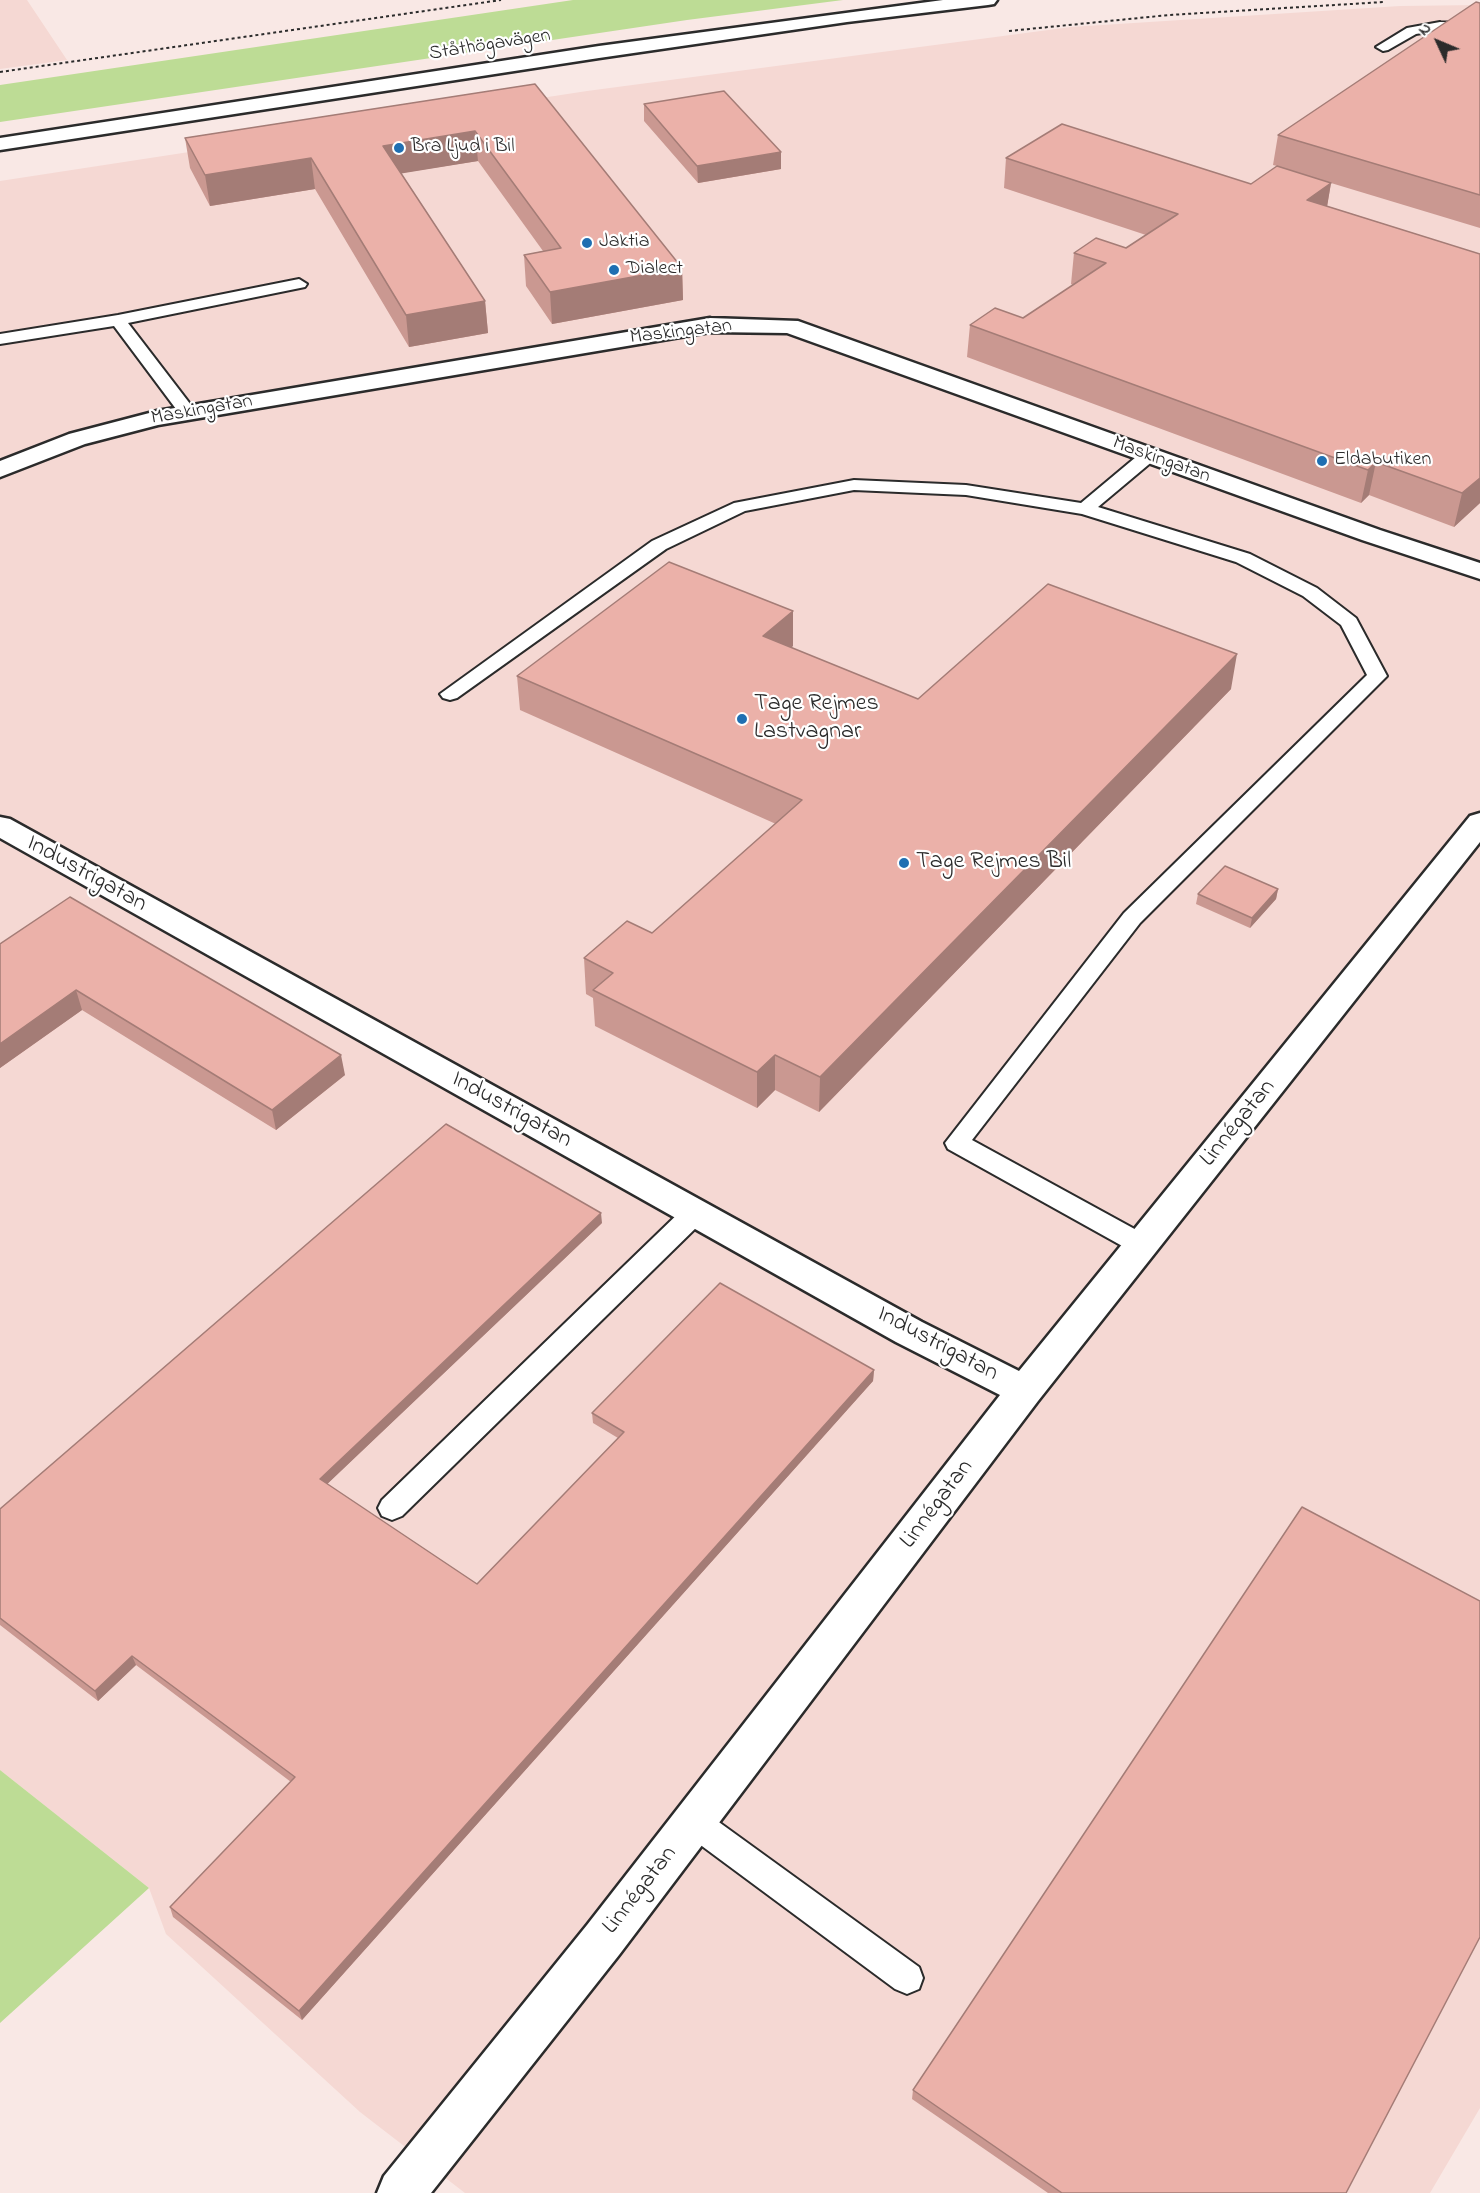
<!DOCTYPE html>
<meta charset="utf-8">
<style>
body{margin:0}
#map{position:relative;width:1480px;height:2193px;overflow:hidden;background:#f9e8e5;font-family:"Indie Flower",sans-serif}
canvas{display:block}
.north{position:absolute;left:1408px;top:12px;width:60px;height:60px;-webkit-text-stroke:4px #fff;paint-order:stroke;rotate:314deg;font-size:16px;font-weight:700;line-height:24px;text-align:center;color:#2b2b2b}
.north::after{content:'';display:block;margin:auto;width:21px;height:27px;background:#2b2b2b;clip-path:polygon(50% 0,100% 100%,50% 72%,0 100%)}
</style>
<div id="map">
<canvas width="1480" height="2193"></canvas>
<div class="north">N</div>
</div>
<script>
const ctx = document.querySelector('canvas').getContext('2d');
ctx.lineJoin = 'round';
function fillPath(path, color) { ctx.fillStyle = color; ctx.fill(path, 'evenodd'); }
const toPath = rows => new Path2D(rows.map(r => 'M' + r).join(''));
function strokePath(path, color, width, dash) { ctx.strokeStyle = color; ctx.lineWidth = width; ctx.lineCap = dash ? 'butt' : 'round'; ctx.setLineDash(dash || []); ctx.stroke(path); }
function write(font, color, halo, rows, align = 'center') {
  ctx.font = font + ' "Indie Flower",sans-serif'; ctx.lineWidth = 4.5; ctx.setLineDash([]); ctx.textBaseline = 'middle'; ctx.strokeStyle = halo; ctx.fillStyle = color; for (const [text, x, y, turn = 0] of rows) {
    ctx.save(); ctx.translate(x, y); ctx.rotate((+turn || 0) * Math.PI / 180); ctx.textAlign = isNaN(turn) ? turn : align; if (halo) ctx.strokeText(text, 0, 0); ctx.fillText(text, 0, 0); ctx.restore();
  }
}
const built = toPath([
 [0,0,27,0,67,60,0,69],
 [1480,5,1480,2108,1430,2193,465,2193,360,2112,166,1934,149,1888,0,1770,0,181,587,91,1071,27,1400,6]
]);
const green = toPath([
 [573,0,843,0,687,20,0,122,0,85],
 [0,1770,149,1888,0,2023]
]);
const path = toPath([
 [1009,31,1169,15,1384,2],
 [0,72,501,0]
]);
const service = toPath([
 [1440,22,1480,23,1480,31,1440,30,1416,34,1388,50,1383,51,1376,47,1407,28,1440,22],
 [299,279,307,284,305,287,128,323,197,413,194,417,188,418,182,417,114,326,0,344,0,334,118,315,299,279],
 [1148,451,1154,452,1157,456,1154,460,1098,507,1250,554,1317,588,1356,618,1387,676,1140,923,972,1140,1151,1238,1155,1245,1151,1252,1142,1255,1133,1252,948,1149,945,1143,1124,913,1367,675,1341,625,1303,596,1236,562,1082,514,966,495,854,490,745,511,666,549,457,698,450,700,443,698,440,694,652,541,734,503,854,480,966,485,1081,503,1142,452,1148,451],
 [695,1204,704,1206,708,1213,704,1220,402,1516,392,1520,382,1516,378,1508,382,1500,686,1206,695,1204],
 [694,1808,705,1812,919,1967,923,1978,919,1989,907,1994,895,1989,683,1832,678,1822,683,1812,694,1808]
]);
const minor = toPath([
 [710,318,798,321,1380,530,1480,563,1480,579,1362,540,787,333,710,332,158,425,85,444,0,477,0,461,69,434,157,411,710,318],
 [1480,813,1480,842,1038,1401,619,1955,431,2193,377,2193,384,2176,587,1925,1000,1395,896,1342,0,838,0,817,10,819,922,1322,1019,1371,1470,816,1480,813]
]);
const secondary = toPath([
 [943,0,997,0,994,4,988,5,847,22,599,58,0,150,0,138,599,46,943,0]
]);
const wall = toPath([
 [1480,3,1480,228,1331,183,1327,206,1480,254,1480,503,1454,527,1369,495,1361,503,967,357,970,325,1023,318,1073,285,1071,284,1074,253,1126,248,1146,235,1004,188,1006,158,1251,184,1277,166,1273,165,1278,135],
 [535,84,682,268,683,300,552,324,526,286,524,255,543,251,478,161,401,173,485,301,488,333,409,347,315,189,210,206,190,168,185,138],
 [644,104,781,169,698,183,644,121],
 [793,611,793,646,790,648,918,699,1231,689,819,1112,775,1090,757,1108,595,1026,593,998,586,994,584,958,652,933,776,824,520,710,517,676],
 [1278,889,1276,899,1250,928,1196,904,1198,894],
 [0,944,345,1075,276,1130,82,1010,0,1068],
 [602,1223,327,1484,477,1584,618,1438,593,1423,592,1413,874,1370,873,1381,302,2020,173,1917,170,1907,291,1782,136,1665,98,1701,0,1625,0,1509],
 [913,2090,1347,2193,1048,2193,912,2099]
]);
const shadedWall = toPath([
 [475,131,478,161,386,176,383,146],
 [781,152,781,169,698,183,697,166],
 [311,158,315,189,210,206,205,175],
 [1331,183,1326,213,1307,200],
 [682,268,683,300,552,324,550,292],
 [485,301,488,333,409,347,406,315],
 [1376,462,1369,495,1361,503,1368,470],
 [1480,478,1480,503,1454,527,1462,493],
 [793,611,793,646,762,671,763,636],
 [1237,654,1231,689,819,1112,820,1077],
 [1278,889,1276,899,1250,928,1252,918],
 [76,990,82,1010,0,1068,0,1044],
 [341,1055,345,1075,276,1130,272,1110],
 [775,1055,775,1090,757,1108,757,1072],
 [601,1213,602,1223,322,1489,320,1479],
 [874,1370,873,1381,302,2020,299,2011],
 [132,1656,136,1665,98,1701,95,1691]
]);
const building = toPath([
 [1476,2,1480,3,1480,195,1278,135,1476,2],
 [535,84,682,268,550,292,524,255,561,248,475,131,383,146,485,301,406,315,311,158,205,175,185,138,535,84],
 [724,91,781,152,697,166,644,104,724,91],
 [1062,124,1251,184,1277,166,1331,183,1307,200,1480,254,1480,478,1462,493,1376,462,1368,470,970,325,995,308,1023,318,1106,263,1074,253,1096,238,1126,248,1178,214,1006,158,1062,124],
 [669,562,793,611,763,636,918,699,1048,584,1237,654,820,1077,775,1055,757,1072,593,990,613,973,584,958,627,921,652,933,802,800,517,676,669,562],
 [1225,866,1278,889,1252,918,1198,894,1225,866],
 [70,897,341,1055,272,1110,76,990,0,1044,0,944,70,897],
 [446,1124,601,1213,320,1479,477,1584,624,1432,592,1413,720,1283,874,1370,299,2011,170,1907,295,1777,132,1656,95,1691,0,1618,0,1509,446,1124],
 [1302,1507,1480,1601,1480,1937,1346,2193,1062,2193,913,2090,1302,1507]
]);
const markers = [
 [399,148,6,"#1f6fb2"],
 [587,243,6,"#1f6fb2"],
 [614,270,6,"#1f6fb2"],
 [1322,461,6,"#1f6fb2"],
 [742,719,6,"#1f6fb2"],
 [904,863,6,"#1f6fb2"]
];
const farStreetnames = [
 ["Ståthögavägen",490,46,-9],
 ["Maskingatan",681,333,-7],
 ["Maskingatan",202,411,-10],
 ["Maskingatan",1161,461,20]
];
const farPoinames = [
 ["Bra Ljud i Bil",411,148],
 ["Jaktia",599,243],
 ["Dialect",626,270],
 ["Eldabutiken",1334,461]
];
const poiNames = [
 ["Tage Rejmes",754,705],
 ["Lastvagnar",754,733],
 ["Tage Rejmes Bil",916,863]
];
const streetNames = [
 ["Industrigatan",86,875,29],
 ["Industrigatan",511,1111,29],
 ["Linnégatan",1239,1124,-51],
 ["Industrigatan",937,1345,28],
 ["Linnégatan",938,1505,-53],
 ["Linnégatan",641,1891,-52]
];
fillPath(built, '#f5d8d3');
fillPath(green, '#bddc95');
strokePath(service, '#2b2b2b', 4);
strokePath(minor, '#2b2b2b', 5);
strokePath(secondary, '#2b2b2b', 5);
strokePath(path, '#2b2b2b', 2, [3, 3]);
fillPath(service, '#fff');
fillPath(minor, '#fff');
fillPath(secondary, '#fff');
fillPath(wall, '#ca9891');
fillPath(shadedWall, '#a47c76');
fillPath(building, '#ebb1a9');
strokePath(building, '#a47c76', 1.5);
for (const [x, y, r, color] of markers) { const dot = new Path2D(); dot.arc(x, y, r, 0, 2 * Math.PI); ctx.fillStyle = color; ctx.fill(dot); strokePath(dot, '#fff', 2); }
write('20px', '#2b2b2b', '#fff', farStreetnames);
write('20px', '#2b2b2b', '#fff', farPoinames, 'left');
write('24px', '#2b2b2b', '#fff', poiNames, 'left');
write('24px', '#2b2b2b', '#fff', streetNames);
</script>
